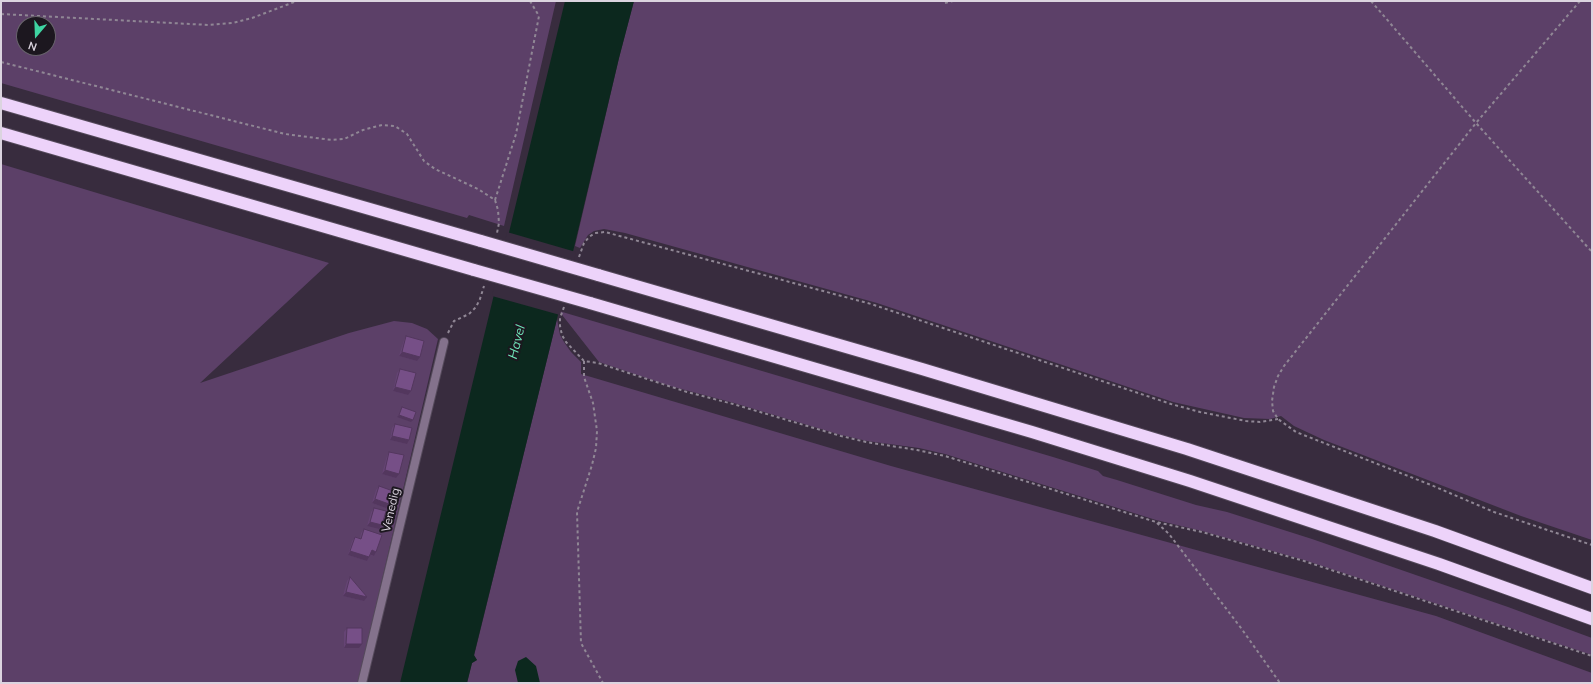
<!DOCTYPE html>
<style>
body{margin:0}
#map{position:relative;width:1593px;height:684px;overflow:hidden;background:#382c3e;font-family:Mulish,sans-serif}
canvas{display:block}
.frame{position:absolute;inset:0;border:2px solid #dbd4df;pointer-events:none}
.north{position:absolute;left:16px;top:16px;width:40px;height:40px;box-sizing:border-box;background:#1c171f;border:1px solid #68636c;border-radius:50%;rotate:199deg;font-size:11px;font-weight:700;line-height:16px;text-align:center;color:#dbd4df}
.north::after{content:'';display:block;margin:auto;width:14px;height:18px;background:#3ed4a2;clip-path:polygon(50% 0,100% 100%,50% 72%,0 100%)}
</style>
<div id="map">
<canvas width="1593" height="684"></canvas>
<div class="frame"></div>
<div class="north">N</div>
</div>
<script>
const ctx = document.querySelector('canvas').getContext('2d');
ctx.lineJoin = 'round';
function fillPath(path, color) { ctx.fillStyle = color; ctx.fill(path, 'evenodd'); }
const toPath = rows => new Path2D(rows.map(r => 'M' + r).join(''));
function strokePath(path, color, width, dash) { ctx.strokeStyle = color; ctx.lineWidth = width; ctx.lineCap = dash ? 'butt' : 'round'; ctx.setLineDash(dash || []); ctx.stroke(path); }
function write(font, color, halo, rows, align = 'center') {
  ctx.font = font + ' Mulish,sans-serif'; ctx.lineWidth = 4; ctx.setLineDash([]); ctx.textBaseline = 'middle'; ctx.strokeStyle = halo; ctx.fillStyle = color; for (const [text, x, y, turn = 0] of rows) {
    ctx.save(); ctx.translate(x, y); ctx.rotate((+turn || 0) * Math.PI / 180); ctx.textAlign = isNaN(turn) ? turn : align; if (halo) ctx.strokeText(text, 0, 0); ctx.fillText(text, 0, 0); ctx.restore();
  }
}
const green = toPath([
 [1,1,556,1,504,226,469,215,467,218,1,83],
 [24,24,48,24,48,48,24,48],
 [634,1,1592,1,1592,540,1521,516,1324,440,1294,426,1281,416,1270,419,1244,418,1173,402,877,303,625,233,604,229,594,231,588,235,580,248,575,246,619,58],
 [1,164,329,263,200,383,349,333,394,321,412,323,427,329,438,339,358,683,1,683],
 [559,311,1053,457,1098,471,1103,476,1117,480,1196,505,1227,512,1312,539,1508,607,1592,638,1592,655,1304,560,1202,531,1156,520,945,454,919,448,867,441,841,435,734,403,670,386,599,362],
 [557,319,560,335,564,342,571,352,581,362,581,374,891,466,1436,616,1592,673,1592,683,467,683,472,663,477,660,474,656]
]);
const water = toPath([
 [565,1,634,1,619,58,557,319,474,655,477,660,472,663,467,683,400,683],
 [526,657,536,666,540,683,518,683,515,670,518,661]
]);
const pier = toPath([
 [507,232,576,252,560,315,492,296]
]);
const path = toPath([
 [1371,1,1476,123,1592,252],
 [1580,1,1476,123,1284,366,1278,376,1274,387,1272,401,1273,411,1278,419,1296,432,1431,485,1494,512,1592,545],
 [945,3,953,1],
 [1,14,209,25,233,23,252,18,297,1],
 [1,62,285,134,332,140,344,139,363,130,382,125,395,126,407,134,424,161,435,169,478,189,495,200,498,210,499,223,497,233],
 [495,200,516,134,539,16,530,1],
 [579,257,584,243,589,237,595,233,605,232,871,304,1171,404,1200,412,1246,421,1260,422,1278,419],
 [564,307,560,318,560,326,562,335,566,342,584,361,598,363,687,392,733,404,841,436,866,442,917,450,945,456,1156,522,1202,532,1304,561,1592,656],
 [448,333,454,321,469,314,476,307,480,299,484,286],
 [584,361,584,377,593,403,597,431,596,448,592,465,577,512,581,643,603,683],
 [1157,523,1169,534,1241,628,1280,683]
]);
const street = toPath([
 [362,683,444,342]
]);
const highway = toPath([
 [1,103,481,241],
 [1,133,474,270],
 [598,275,922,369,1187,449,1435,531,1592,588],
 [590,303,1032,432,1190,481,1439,564,1592,619]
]);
const highwayBridge = toPath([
 [481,241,598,275],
 [474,270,590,303]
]);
const wall = toPath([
 [406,336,417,361,399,356,404,340],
 [400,369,408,395,393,391,397,373],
 [395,424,407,444,390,440,392,428],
 [389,452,396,478,382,474,387,456],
 [379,486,386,508,372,503,376,490],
 [374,508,382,525,379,529,367,526,371,512],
 [364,529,376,552,374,556,370,555,367,561,348,555,352,541,355,537,360,538,361,533],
 [350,577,364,601,343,596,347,581],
 [347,628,359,648,344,648,344,632]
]);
const shadedWall = toPath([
 [402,352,420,357,417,361,399,356],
 [395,387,411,391,408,395,393,391],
 [399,415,413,420,411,422,397,417],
 [392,436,409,440,407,444,390,440],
 [385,470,399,474,396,478,382,474],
 [375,499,389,504,386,508,372,503],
 [370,522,382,525,379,529,367,526],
 [372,550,376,552,374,556,369,554],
 [350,551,369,557,367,561,348,555],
 [346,592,367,597,364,601,343,596],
 [346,644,362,644,359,648,344,648]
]);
const building = toPath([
 [406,336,424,341,420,357,402,352,406,336],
 [400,369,416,373,411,391,395,387,400,369],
 [402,407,416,412,413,420,399,415,402,407],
 [395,424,412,428,409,440,392,436,395,424],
 [389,452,404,455,399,474,385,470,389,452],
 [379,486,393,491,389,504,375,499,379,486],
 [374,508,386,511,382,525,370,522,374,508],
 [364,529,382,535,376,552,372,550,369,557,350,551,355,537,361,539,364,529],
 [350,577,367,597,346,592,350,577],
 [347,628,362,628,362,644,346,644,347,628]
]);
const streetNames = [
 ["Venedig",391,510,-77]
];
const waterNames = [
 ["Havel",517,342,-76]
];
fillPath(green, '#5c4068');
fillPath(water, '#0c281e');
fillPath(pier, '#382c3e');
strokePath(street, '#554a5b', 10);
strokePath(highway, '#554a5b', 14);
strokePath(path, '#908795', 2, [3, 3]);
strokePath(street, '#84728c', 8);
strokePath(highway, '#edd3fa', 12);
strokePath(highwayBridge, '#554a5b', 14, []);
strokePath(highwayBridge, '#edd3fa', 12);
fillPath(wall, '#654474');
fillPath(shadedWall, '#53375e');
fillPath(building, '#764f87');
strokePath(building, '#53375e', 1);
write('12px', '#dbd4df', '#1c171f', streetNames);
write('italic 13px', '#6fe7ba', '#1c171f', waterNames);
</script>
